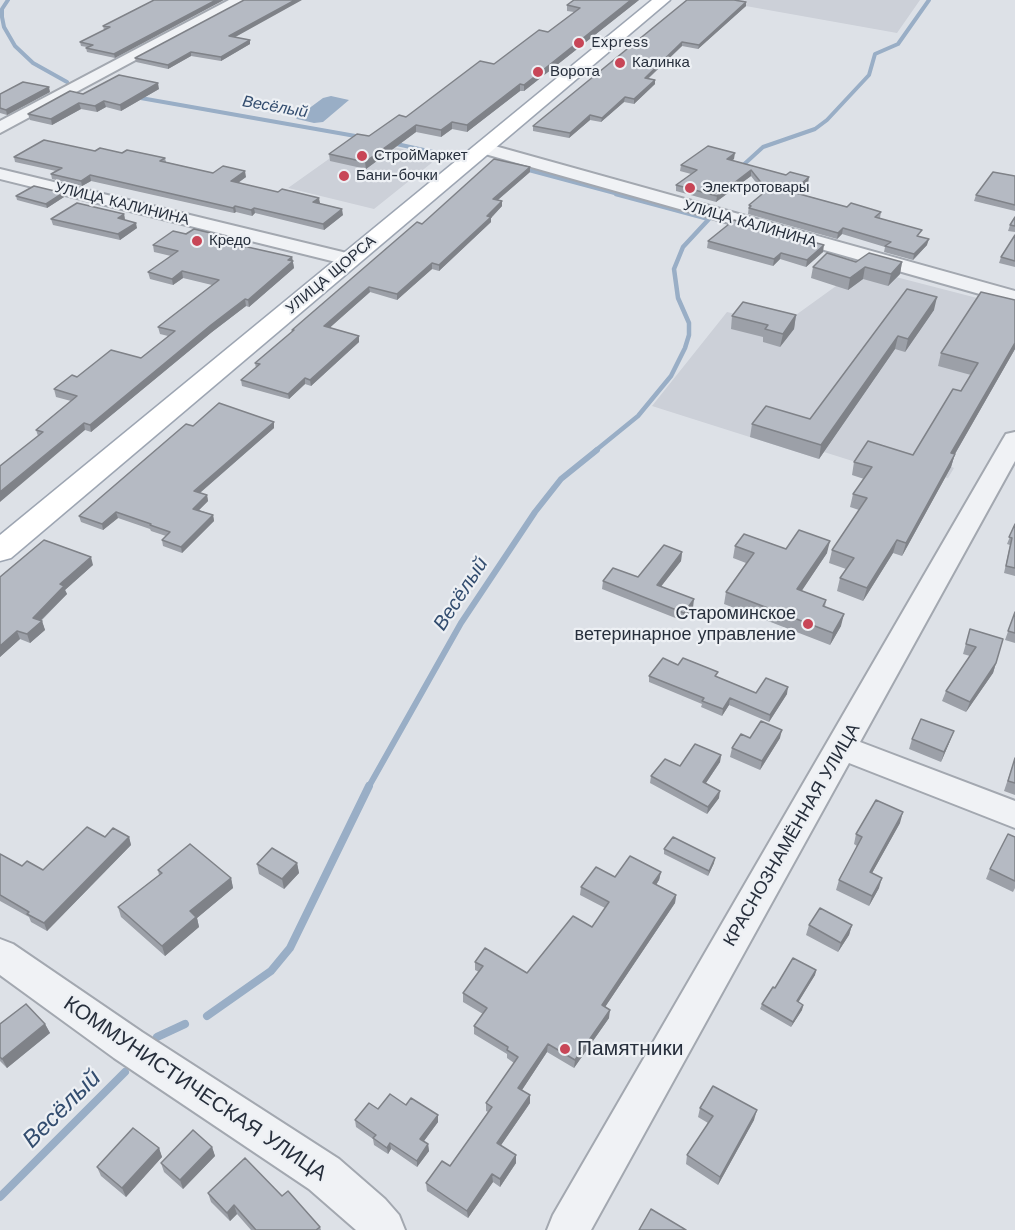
<!DOCTYPE html>
<meta charset="utf-8">
<style>
body{margin:0}
canvas{display:block;background:#dde1e7}
</style>
<canvas width="1015" height="1230"></canvas>
<script>
const ctx = document.querySelector('canvas').getContext('2d');
ctx.lineJoin = 'round';
function fillPath(path, color) { ctx.fillStyle = color; ctx.fill(path, 'evenodd'); }
const toPath = rows => new Path2D(rows.map(r => 'M' + r).join(''));
function strokePath(path, color, width, dash) { ctx.strokeStyle = color; ctx.lineWidth = width; ctx.lineCap = dash ? 'butt' : 'round'; ctx.setLineDash(dash || []); ctx.stroke(path); }
function write(font, color, halo, rows, align = 'center') {
  ctx.font = font + ' "Work Sans",sans-serif'; ctx.lineWidth = 4.5; ctx.setLineDash([]); ctx.textBaseline = 'middle'; ctx.strokeStyle = halo; ctx.fillStyle = color; for (const [text, x, y, turn = 0] of rows) {
    ctx.save(); ctx.translate(x, y); ctx.rotate((+turn || 0) * Math.PI / 180); ctx.textAlign = isNaN(turn) ? turn : align; if (halo) ctx.strokeText(text, 0, 0); ctx.fillText(text, 0, 0); ctx.restore();
  }
}
const built = toPath([
 [712,0,920,0,897,33],
 [357,139,439,157,374,209,288,188],
 [861,268,981,299,1015,313,1015,349,948,465,954,468,948,478,941,477,935,487,824,452,819,459,652,406,727,312,782,325]
]);
const water = toPath([
 [331,96,349,100,323,122,314,123,297,119,296,118,323,98]
]);
const streamFar3 = toPath([
 [8,0,2,9,2,17,4,27,15,46,33,63,67,82],
 [135,97,361,137],
 [392,143,451,156],
 [740,168,763,147,815,129,827,120,869,75,875,54,898,44,929,0],
 [525,169,622,195]
]);
const streamFar2 = toPath([
 [595,451,638,416,671,376,685,348,689,335,689,323,678,298,674,269,683,247,709,219,616,194]
]);
const streamFar1 = toPath([
 [368,788,461,623,535,512,561,479,597,450]
]);
const stream = toPath([
 [207,1016,271,971,290,948,369,786],
 [157,1037,185,1024],
 [0,1197,125,1072]
]);
const minor = toPath([
 [229,0,247,0,0,133,0,121,229,0],
 [484,143,1015,291,1015,304,478,152,475,148,478,144,484,143],
 [0,169,355,255,358,259,355,263,348,265,0,179,0,169],
 [1015,432,1015,461,860,742,1015,801,1015,828,849,763,591,1230,547,1230,553,1215,1003,439,1006,434,1015,432],
 [0,939,13,944,142,1032,339,1159,385,1199,399,1215,405,1230,356,1230,309,1189,114,1058,0,975,0,939]
]);
const major = toPath([
 [652,0,670,0,11,558,0,561,0,535,652,0]
]);
const wall = toPath([
 [154,0,115,58,87,52,86,48,87,47,81,46,80,42,105,30,104,30,103,26],
 [639,0,543,76,524,91,520,91,467,132,452,129,441,137,416,132,366,169,330,161,329,154,369,136,406,117,548,32,574,12,567,11,567,5],
 [746,2,746,6,698,49,682,46,649,78,655,84,634,104,624,102,601,122,590,120,569,138,533,131,533,126],
 [235,37,250,40,250,44,221,61,191,56,168,69,136,62,135,58],
 [159,89,121,111,106,107,97,112,81,109,52,125,30,120,28,114,83,94],
 [50,92,7,115,0,113,0,94],
 [95,151,122,153,165,158,166,162,213,173,246,177,238,183,320,203,319,204,343,215,324,230,255,213,252,216,236,212,234,213,91,181,82,186,52,179,51,174,56,171,15,162,14,157],
 [734,159,732,160,808,184,797,193,847,207,881,212,880,218,921,237,927,245,913,260,884,252,885,247,842,234,837,239,748,214,749,205,764,193,751,176,716,202,676,191,676,185,691,174,680,171,681,165],
 [530,172,498,200,502,201,502,206,491,218,491,222,439,271,432,269,397,300,370,292,329,328,359,342,311,386,305,384,289,399,242,386,241,380,256,368,255,363,292,332,292,330,422,224],
 [1015,176,1015,211,974,201,976,195],
 [16,196,64,197,47,208,17,200],
 [124,214,125,220,137,228,120,240,53,225,51,219],
 [1015,217,1015,232,1008,231,1010,225],
 [1015,235,1015,267,999,263,1001,257],
 [708,241,823,252,806,267,780,259,773,266,707,248],
 [153,245,248,247,292,257,294,268,249,307,246,306,212,332,91,432,85,430,38,436,36,430,71,401,56,397,54,389,77,377,141,358,168,336,160,334,158,327,212,285,183,278,173,285,150,279,148,272,171,256,154,252],
 [902,262,900,274,888,286,863,279,848,290,811,278,813,267],
 [907,289,934,310,905,352,895,349,819,459,750,437,752,424,810,419],
 [1015,300,1015,349,955,454,951,467,902,556,893,553,863,601,837,591,840,578,846,569,829,563,832,550,859,510,850,507,853,494,864,479,852,475,854,462,913,455,961,391,971,375,938,366,941,353],
 [796,315,794,329,780,347,763,342,763,337,731,329,732,316],
 [193,426,274,428,200,493,207,495,208,501,199,510,213,515,214,521,182,553,163,546,162,540,166,536,151,531,150,529,118,518,103,530,81,522,79,516],
 [1015,524,1015,576,1004,573,1010,545,1007,544],
 [735,546,827,553,801,591,826,600,825,607,841,626,830,645,724,604,726,592,746,563,733,558],
 [682,552,681,561,661,586,693,608,683,621,602,589,603,581,638,577],
 [93,565,65,590,67,594,41,621,42,621,45,630,30,643,20,639,0,657,0,577],
 [1015,612,1015,643,1005,640],
 [970,629,996,663,993,673,966,712,942,701,946,691,970,656,963,654],
 [678,665,717,677,756,693,787,694,769,722,729,705,722,716,701,707,702,704,649,682,649,676],
 [750,738,780,738,760,770,730,757,732,748],
 [912,739,950,741,941,762,909,749],
 [721,755,720,762,705,784,719,798,707,814,650,783,651,776,680,766],
 [1015,758,1015,795,1004,791],
 [900,823,872,873,879,888,869,906,836,890,839,880,857,846,854,844,856,834],
 [105,837,129,837,131,845,47,931,31,922,29,917,0,901,0,854,22,866,43,870],
 [1015,837,1015,888,1013,892,986,879,990,869],
 [664,849,714,863,708,876,664,854],
 [297,863,299,873,284,889,259,874,257,864],
 [158,870,231,878,233,888,197,918,199,927,165,956,121,917,118,907,159,875],
 [661,872,659,880,656,885,676,895,675,903,605,1007,609,1018,574,1068,547,1052,522,1090,530,1095,530,1103,501,1145,516,1163,500,1187,493,1182,468,1218,427,1191,426,1183,450,1166,488,1112,486,1111,486,1103,514,1063,507,1058,507,1054,474,1034,474,1026,483,1014,463,1002,463,993,479,972,475,970,475,962,527,973,592,927,605,908,580,895,581,887,615,877],
 [809,925,852,925,849,935,838,952,806,935],
 [816,970,815,975,798,1002,803,1005,802,1010,791,1027,760,1009,762,1004,775,988],
 [0,1024,45,1024,50,1033,7,1068,0,1061],
 [406,1105,438,1115,438,1122,424,1141,428,1144,429,1151,417,1167,391,1149,388,1154,374,1145,373,1139,356,1127,355,1120,378,1109],
 [700,1108,754,1120,718,1185,686,1164,687,1155,708,1123,698,1117],
 [212,1147,215,1156,183,1189,164,1172,161,1163],
 [159,1148,162,1157,126,1197,101,1176,97,1167],
 [208,1193,282,1196,320,1227,321,1230,251,1230,237,1214,230,1221,211,1202]
]);
const shadedWall = toPath([
 [216,0,224,0,115,58,114,54],
 [295,0,302,0,230,40,229,36],
 [631,0,639,0,524,91,524,85],
 [746,2,746,6,698,49,699,45],
 [250,40,250,44,221,61,221,57],
 [682,42,682,46,644,82,645,78],
 [191,52,191,56,168,69,168,65],
 [655,80,655,84,634,104,634,99],
 [158,83,159,89,121,111,120,105],
 [520,84,520,91,467,132,467,125],
 [49,87,50,92,7,115,6,110],
 [625,97,624,102,601,122,602,118],
 [104,101,106,107,97,112,95,106],
 [79,103,81,109,52,125,51,119],
 [590,115,590,120,569,138,570,133],
 [452,122,452,129,441,137,441,130],
 [416,125,416,132,366,169,365,162],
 [735,153,734,159,726,165,727,159],
 [530,167,530,172,493,204,493,199],
 [751,170,751,176,716,202,717,196],
 [245,171,246,177,232,187,231,181],
 [90,175,91,181,82,186,81,181],
 [809,177,808,184,791,198,792,192],
 [63,193,64,197,47,208,46,204],
 [319,198,320,203,313,208,313,202],
 [502,201,502,206,491,218,491,222,439,271,439,265],
 [235,206,236,212,234,213,233,208],
 [254,208,255,213,252,216,251,210],
 [342,209,343,215,324,230,323,224],
 [124,214,125,220,118,218],
 [136,223,137,228,120,240,118,234],
 [843,228,842,234,837,239,838,233],
 [929,239,927,245,913,260,914,254],
 [824,245,823,252,806,267,807,260],
 [781,253,780,259,773,266,774,259],
 [292,257,294,268,249,307,248,300],
 [902,262,900,274,888,286,891,274],
 [432,263,432,269,397,300,397,294],
 [865,267,863,279,848,290,850,278],
 [182,271,183,278,173,285,172,279],
 [369,287,370,292,325,332,324,326],
 [937,297,934,310,905,352,908,339],
 [245,299,246,306,212,332,91,432,90,425,211,325],
 [796,315,794,329,780,347,783,334],
 [359,336,359,342,311,386,310,380],
 [898,336,895,349,819,459,821,445],
 [1015,343,1015,349,948,466,951,453],
 [305,378,305,384,289,399,288,394],
 [274,422,274,428,195,497,194,491],
 [84,423,85,430,0,502,0,492],
 [955,454,951,467,902,556,906,543],
 [207,495,208,501,194,515,193,509],
 [116,512,118,518,103,530,102,524],
 [213,515,214,521,182,553,181,547],
 [897,540,893,553,863,601,867,588],
 [830,541,827,553,795,601,797,589],
 [682,552,681,561,656,593,657,585],
 [91,557,93,565,65,590,67,594,35,626,33,618,60,584],
 [694,599,693,608,683,621,684,613],
 [844,614,841,626,830,645,833,633],
 [42,621,45,630,30,643,27,634],
 [17,631,20,639,0,657,0,646],
 [996,663,993,673,966,712,970,702],
 [788,687,787,694,769,722,770,715],
 [730,698,729,705,722,716,723,709],
 [782,730,780,738,760,770,762,761],
 [954,731,950,741,941,762,944,752],
 [721,755,720,762,702,789,703,782],
 [720,791,719,798,707,814,708,807],
 [903,812,900,823,867,882,870,872],
 [129,837,131,845,47,931,44,923],
 [715,858,714,863,708,876,709,871],
 [297,863,299,873,284,889,282,879],
 [661,872,659,880,652,891,653,883],
 [231,878,233,888,197,918,199,927,165,956,162,946,190,911],
 [882,878,879,888,869,906,872,896],
 [676,895,675,903,601,1013,602,1005],
 [852,925,849,935,838,952,841,943],
 [816,970,815,975,796,1006,797,1001],
 [803,1005,802,1010,791,1027,793,1022],
 [610,1010,609,1018,574,1068,575,1060],
 [45,1024,50,1033,7,1068,2,1059],
 [548,1044,547,1052,518,1096,518,1088],
 [530,1095,530,1103,497,1151,497,1143],
 [757,1110,754,1120,718,1185,720,1177],
 [438,1115,438,1122,421,1145,420,1139],
 [390,1143,391,1149,388,1154,387,1148],
 [428,1144,429,1151,417,1167,417,1161],
 [212,1147,215,1156,183,1189,180,1180],
 [159,1148,162,1157,126,1197,122,1188],
 [516,1155,516,1163,500,1187,500,1179],
 [492,1174,493,1182,468,1218,467,1211],
 [234,1205,237,1214,230,1221,227,1213]
]);
const building = toPath([
 [154,0,216,0,114,54,86,48,93,45,80,42,110,27,103,26,154,0],
 [244,0,295,0,229,36,250,40,221,57,191,52,168,65,135,58,244,0],
 [574,0,631,0,543,70,524,85,520,84,467,125,452,122,441,130,416,125,365,162,329,154,357,134,369,136,399,115,406,117,480,61,494,64,539,30,548,32,580,8,567,5,574,0],
 [687,0,734,0,746,2,699,45,682,42,645,78,655,80,634,99,625,97,602,118,590,115,570,133,533,126,687,0],
 [119,75,158,83,120,105,104,101,95,106,79,103,51,119,28,114,70,91,83,94,119,75],
 [23,82,49,87,6,110,0,108,0,94,23,82],
 [44,140,95,151,100,148,122,153,127,150,165,158,160,161,213,173,223,166,245,171,231,181,278,192,282,189,319,198,313,202,342,209,323,224,254,208,251,210,235,206,233,208,90,175,81,181,51,174,62,168,14,157,44,140],
 [708,146,735,153,727,159,786,175,790,172,809,177,792,192,847,207,851,203,881,212,875,217,922,230,917,236,929,239,914,254,885,246,891,242,843,228,838,233,749,208,751,206,749,205,767,190,751,170,717,196,676,185,697,170,681,165,708,146],
 [494,159,530,167,493,199,502,201,487,216,491,217,439,265,432,263,397,294,369,287,324,326,359,336,310,380,305,378,288,394,241,380,260,364,255,363,294,330,292,330,417,222,422,224,494,159],
 [993,172,1015,176,1015,205,976,195,993,172],
 [34,186,63,193,46,204,16,196,34,186],
 [77,203,124,214,118,218,136,223,118,234,51,219,77,203],
 [1015,217,1015,226,1010,225,1015,217],
 [734,220,824,245,807,260,781,253,774,259,708,241,734,220],
 [194,229,247,242,243,246,292,257,288,260,293,261,248,300,245,299,211,325,90,425,84,423,0,492,0,466,43,432,36,430,77,396,54,389,72,375,77,377,111,350,141,358,175,331,158,327,219,280,182,271,172,279,148,272,178,251,153,245,173,231,186,234,194,229],
 [1015,235,1015,261,1001,257,1015,235],
 [827,253,856,262,869,253,902,262,891,274,865,267,850,278,813,267,827,253],
 [907,289,937,297,908,339,898,336,821,445,752,424,766,406,810,419,907,289],
 [981,292,1015,300,1015,343,951,453,955,454,906,543,897,540,867,588,840,578,854,558,832,550,867,498,853,494,872,467,854,462,868,441,913,455,953,389,961,391,978,363,941,353,981,292],
 [743,302,796,315,783,334,765,329,768,325,732,316,743,302],
 [219,403,274,422,194,491,207,495,193,509,213,515,181,547,162,540,170,532,150,525,151,524,116,512,102,524,79,516,186,424,193,426,219,403],
 [1015,524,1015,568,1006,566,1012,538,1009,537,1015,524],
 [799,530,830,541,797,589,826,600,823,606,844,614,833,633,726,592,754,553,735,546,744,534,786,549,799,530],
 [44,540,91,557,60,584,64,586,33,618,42,621,27,634,17,631,0,646,0,577,44,540],
 [664,545,682,552,657,585,694,599,684,613,603,581,613,568,638,577,664,545],
 [1015,612,1015,633,1008,631,1015,612],
 [970,629,1003,639,996,663,970,702,946,691,976,647,966,644,970,629],
 [663,658,678,665,683,658,718,672,715,676,756,693,766,678,788,687,770,715,730,698,723,709,702,701,704,698,649,676,663,658],
 [921,719,954,731,944,752,912,739,921,719],
 [761,721,782,730,762,761,732,748,741,734,750,738,761,721],
 [695,744,721,755,703,782,720,791,708,807,651,776,665,759,680,766,695,744],
 [1015,758,1015,783,1008,781,1015,758],
 [876,800,903,812,870,872,882,878,872,896,839,880,862,837,856,834,876,800],
 [87,827,105,837,113,828,129,837,44,923,27,914,29,912,0,895,0,854,22,866,27,861,43,870,87,827],
 [1008,834,1015,837,1015,881,990,869,1008,834],
 [673,837,715,858,709,871,664,849,673,837],
 [190,844,231,878,190,911,196,917,162,946,118,907,162,873,158,870,190,844],
 [272,848,297,863,282,879,257,864,272,848],
 [630,856,661,872,653,883,676,895,602,1005,610,1010,575,1060,548,1044,518,1088,530,1095,497,1143,516,1155,500,1179,492,1174,467,1211,426,1183,442,1161,450,1166,492,1107,486,1103,518,1057,507,1050,508,1047,474,1026,487,1008,463,993,483,966,475,962,485,948,527,973,573,916,592,927,609,902,581,887,596,867,615,877,630,856],
 [820,908,852,925,841,943,809,925,820,908],
 [793,958,816,970,797,1001,803,1005,793,1022,762,1004,773,987,775,988,793,958],
 [26,1004,45,1024,2,1059,0,1057,0,1024,26,1004],
 [713,1086,757,1110,720,1177,687,1155,713,1116,700,1108,713,1086],
 [390,1094,406,1105,411,1098,438,1115,420,1139,428,1144,417,1161,390,1143,387,1148,373,1138,376,1135,355,1120,369,1103,378,1109,390,1094],
 [133,1128,159,1148,122,1188,97,1167,133,1128],
 [193,1130,212,1147,180,1180,161,1163,193,1130],
 [245,1158,282,1196,288,1191,320,1227,316,1230,256,1230,234,1205,227,1213,208,1193,245,1158],
 [651,1209,686,1230,639,1230,651,1209]
]);
const markers = [
 [579,43,6,"#c84657"],
 [620,63,6,"#c84657"],
 [538,72,6,"#c84657"],
 [362,156,6,"#c84657"],
 [344,176,6,"#c84657"],
 [690,188,6,"#c84657"],
 [197,241,6,"#c84657"],
 [808,624,6,"#c84657"],
 [565,1049,6,"#c84657"]
];
const farPoinames = [
 ["Express",591,43],
 ["Калинка",632,63],
 ["Ворота",550,72],
 ["СтройМаркет",374,156],
 ["Бани-бочки",356,176],
 ["Электротовары",702,188],
 ["Кредо",209,241]
];
const farStreetnames = [
 ["УЛИЦА КАЛИНИНА",122,204,14],
 ["УЛИЦА КАЛИНИНА",750,224,16],
 ["УЛИЦА ЩОРСА",331,275,-40]
];
const farWaternames = [
 ["Весёлый",275,107,10]
];
const poiNames = [
 ["Староминское",796,614],
 ["ветеринарное управление",796,635]
];
const streetNames = [
 ["КРАСНОЗНАМЁННАЯ УЛИЦА",792,835,-60]
];
const waterNames = [
 ["Весёлый",461,594,-57]
];
const nearPoinames = [
 ["Памятники",577,1049]
];
const nearStreetnames = [
 ["КОММУНИСТИЧЕСКАЯ УЛИЦА",195,1089,34]
];
const nearWaternames = [
 ["Весёлый",62,1109,-45]
];
fillPath(built, '#ccd0d8');
fillPath(water, '#99aec6');
strokePath(streamFar3, '#99aec6', 4);
strokePath(streamFar2, '#99aec6', 4.5);
strokePath(streamFar1, '#99aec6', 6);
strokePath(stream, '#99aec6', 8);
strokePath(minor, '#a3a8b0', 4);
strokePath(major, '#9da5b2', 3);
fillPath(minor, '#f0f2f5');
fillPath(major, '#fff');
fillPath(wall, '#9ca0a8');
fillPath(shadedWall, '#7f8288');
fillPath(building, '#b5bac3');
strokePath(building, '#7f8288', 1.5);
for (const [x, y, r, color] of markers) { const dot = new Path2D(); dot.arc(x, y, r, 0, 2 * Math.PI); ctx.fillStyle = color; ctx.fill(dot); strokePath(dot, '#edf0f4', 2); }
write('15px', '#272f3c', '#edf0f4', farPoinames, 'left');
write('15px', '#272f3c', '#edf0f4', farStreetnames);
write('italic 16px', '#334d6f', '#edf0f4', farWaternames);
write('18px', '#272f3c', '#edf0f4', poiNames, 'right');
write('18px', '#272f3c', '#edf0f4', streetNames);
write('italic 20px', '#334d6f', '#edf0f4', waterNames);
write('21px', '#272f3c', '#edf0f4', nearPoinames, 'left');
write('21px', '#272f3c', '#edf0f4', nearStreetnames);
write('italic 24px', '#334d6f', '#edf0f4', nearWaternames);
</script>
